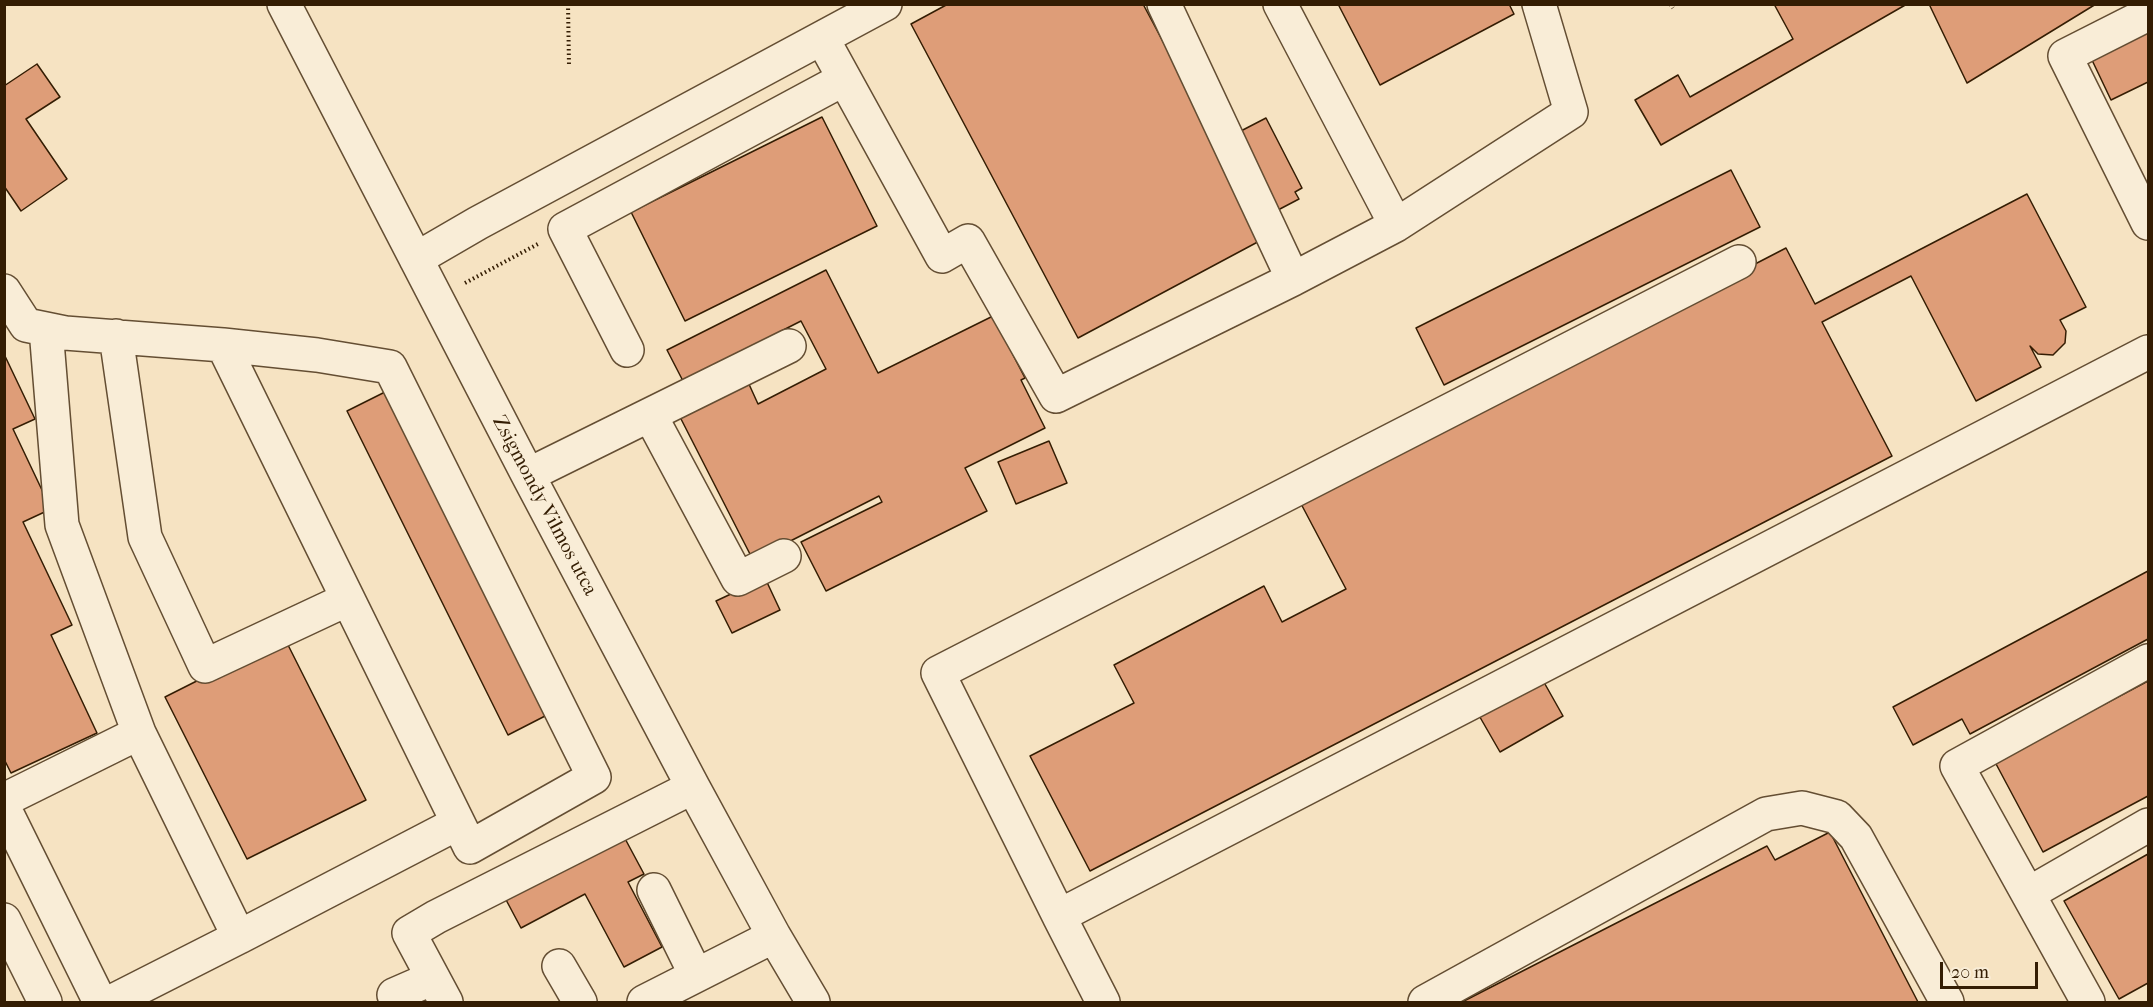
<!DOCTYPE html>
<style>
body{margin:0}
#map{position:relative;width:2153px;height:1007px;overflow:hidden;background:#f6e3c2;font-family:"IM FELL French Canon",serif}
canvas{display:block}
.frame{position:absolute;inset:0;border:6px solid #341d03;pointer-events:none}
.scale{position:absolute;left:1940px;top:962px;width:98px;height:27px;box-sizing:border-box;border:3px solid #341d03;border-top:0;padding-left:8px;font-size:18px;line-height:21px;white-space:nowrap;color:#341d03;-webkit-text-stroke:4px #f9edd7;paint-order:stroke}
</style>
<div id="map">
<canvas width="2153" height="1007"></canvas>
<div class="frame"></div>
<div class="scale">20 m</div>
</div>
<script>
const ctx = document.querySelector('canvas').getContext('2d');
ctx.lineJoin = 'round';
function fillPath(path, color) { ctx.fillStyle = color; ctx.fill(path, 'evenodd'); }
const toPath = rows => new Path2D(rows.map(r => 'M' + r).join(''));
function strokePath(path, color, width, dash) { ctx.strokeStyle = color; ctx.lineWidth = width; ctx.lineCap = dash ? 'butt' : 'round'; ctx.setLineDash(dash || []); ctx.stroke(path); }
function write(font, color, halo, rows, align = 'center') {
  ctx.font = font + ' "IM FELL French Canon",serif'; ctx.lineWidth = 4.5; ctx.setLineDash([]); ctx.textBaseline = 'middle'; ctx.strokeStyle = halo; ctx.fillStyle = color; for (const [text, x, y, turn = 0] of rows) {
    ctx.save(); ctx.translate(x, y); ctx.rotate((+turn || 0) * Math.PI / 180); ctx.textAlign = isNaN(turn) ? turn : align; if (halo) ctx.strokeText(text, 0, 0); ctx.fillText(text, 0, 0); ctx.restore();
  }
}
const building = toPath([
 [948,4,1143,4,1267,237,1078,338,911,24,948,4],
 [1338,4,1509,4,1514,14,1380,85,1338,4],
 [1774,4,1907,4,1661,145,1635,100,1678,75,1690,97,1793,39,1774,4],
 [1929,4,2096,4,1967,83,1929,4],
 [2148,31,2148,82,2111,100,2091,58,2148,31],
 [37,64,60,97,26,119,67,179,21,211,4,186,4,86,37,64],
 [822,117,877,226,685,321,631,212,822,117],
 [1266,118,1302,188,1295,192,1299,199,1278,210,1237,133,1266,118],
 [1731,170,1760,227,1444,385,1416,328,1731,170],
 [2027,194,2086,307,2060,320,2066,331,2065,343,2053,355,2038,354,2030,346,2041,367,1976,401,1911,276,1822,322,1892,456,1090,871,1030,756,1134,703,1114,665,1264,586,1282,622,1346,589,1299,500,1786,248,1815,304,2027,194],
 [826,270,878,373,993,316,1025,378,1021,380,1045,428,965,468,987,511,826,591,801,542,882,502,879,496,753,560,680,417,748,382,758,404,826,369,801,321,683,381,667,350,826,270],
 [4,354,35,419,13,429,51,509,23,522,72,625,51,635,97,733,11,773,4,759,4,354],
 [389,390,549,714,508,735,347,411,389,390],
 [1049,441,1067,483,1016,504,998,462,1049,441],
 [2148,571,2148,639,1970,734,1962,719,1913,745,1893,707,2148,571],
 [765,578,780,610,732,633,716,601,765,578],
 [284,637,366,800,247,859,165,697,284,637],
 [1541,677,1563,716,1500,752,1477,712,1541,677],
 [2148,681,2148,796,2043,852,1995,762,2148,681],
 [1830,832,1918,1002,1462,1002,1767,846,1775,860,1830,832],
 [622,833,644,874,628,882,662,947,624,967,585,894,521,928,504,896,622,833],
 [2148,854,2148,983,2119,999,2064,901,2148,854]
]);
const path = toPath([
 [568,4,569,66],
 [1670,4,1673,8],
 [465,283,538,244]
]);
const minor = toPath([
 [284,4,528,475,693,787,774,936,813,1002],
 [1164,4,1293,279,1396,225],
 [1280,4,1396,225,1571,112,1539,4],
 [2148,14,2065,56,2148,223],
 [822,38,942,256,968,241,1056,396,1293,279],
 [416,259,478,223,885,4],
 [1739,262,938,673,1059,916,2148,352],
 [4,291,26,325,65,333,223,345,317,355,390,367,594,777,470,847,223,345],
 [46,329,62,525,139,733,239,937,458,823],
 [116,336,145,537,205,666,348,599],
 [627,350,565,229,844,79],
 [650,415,738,579,784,556],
 [528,475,789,346],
 [4,800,139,733],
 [4,808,100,1002],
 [654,890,696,975],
 [2028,894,2148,825],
 [1059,916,1103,1002],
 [4,920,45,1002],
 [559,966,580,1002],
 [394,995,433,978],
 [111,1002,239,937],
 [446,1002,409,933,436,917,693,787],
 [644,1002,774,936],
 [1425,1002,1766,814,1802,808,1837,817,1856,837,1947,1002],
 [2088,1002,1957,766,2148,661]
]);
const streetNames = [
 ["Zsigmondy Vilmos utca",544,506,62]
];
fillPath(building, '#de9d78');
strokePath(building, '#341d03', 1.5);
strokePath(minor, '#644e33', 36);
strokePath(path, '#341d03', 4, [1.5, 3]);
strokePath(minor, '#f9edd7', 33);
write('20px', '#341d03', '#f9edd7', streetNames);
</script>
